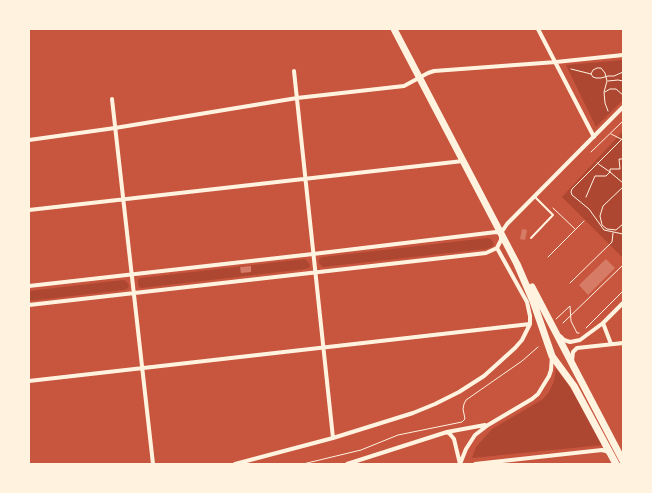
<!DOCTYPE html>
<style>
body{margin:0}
#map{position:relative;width:652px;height:493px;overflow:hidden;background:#c8553d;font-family:"Asap Condensed",sans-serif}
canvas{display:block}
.frame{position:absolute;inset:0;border:30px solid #fff3e0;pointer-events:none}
</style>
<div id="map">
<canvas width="652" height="493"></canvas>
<div class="frame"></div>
</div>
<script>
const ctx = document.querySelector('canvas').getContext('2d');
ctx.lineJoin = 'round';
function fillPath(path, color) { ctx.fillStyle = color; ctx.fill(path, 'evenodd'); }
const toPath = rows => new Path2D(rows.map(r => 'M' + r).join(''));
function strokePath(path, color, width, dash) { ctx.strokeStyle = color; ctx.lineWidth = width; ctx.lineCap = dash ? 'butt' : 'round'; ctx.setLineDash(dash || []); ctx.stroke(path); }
const green = toPath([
 [623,60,623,100,596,127,566,65],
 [623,131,623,258,562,197],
 [487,238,491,239,494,244,492,247,486,249,323,267,319,263,319,259,323,257],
 [304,259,306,260,309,263,310,267,306,269,142,288,139,287,138,284,138,280,140,278],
 [123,280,126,281,129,285,128,288,124,290,29,301,29,291],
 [556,369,568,384,603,445,472,458,476,447,492,429,543,399,549,392,554,381]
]);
const building = toPath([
 [522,229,527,230,525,240,520,239],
 [606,259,615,268,588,295,579,285],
 [251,266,251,272,241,273,240,267]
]);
const path = toPath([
 [571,69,591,74,593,77,596,78,601,78,608,76,614,76,623,72],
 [591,74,593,70,597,68,601,68,605,73,607,81,604,92,605,103,608,111],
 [608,81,618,80,623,81],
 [605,92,610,89,616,89,623,95],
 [611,134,623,140],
 [623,138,572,189,571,192,572,195,589,209,604,230,623,234],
 [591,152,623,121],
 [597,163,610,172,610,169,620,169,619,159,623,159],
 [623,187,603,206,600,216,602,225,607,229,616,230,623,224],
 [586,197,595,176,606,176,610,172,623,183],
 [553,208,575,229],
 [548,257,584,221],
 [570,283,612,242,613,233],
 [556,319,570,306,571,321,577,333,579,333],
 [563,323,623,265],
 [586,328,623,291],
 [303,464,361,450,398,435,462,422,465,419,463,409,464,404,466,400,522,361,538,347]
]);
const service = toPath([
 [531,238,553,215,535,197]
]);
const minor = toPath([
 [538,29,594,137],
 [294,71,333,438],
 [112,99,153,464],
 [29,140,115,128,297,98,404,86,428,73,434,71,556,62,623,55],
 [29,210,463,161],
 [501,233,507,224,623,107],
 [29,286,313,254,488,233,496,232,501,233],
 [29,305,486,253,497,248,501,240,501,236],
 [603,323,611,344],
 [560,336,564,340,570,342,580,340,603,323,623,303],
 [572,361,573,352,577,348,623,343],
 [29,381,530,324],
 [447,432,450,434,454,439,460,464],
 [235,464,333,438,413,413,435,404,459,392,484,376,515,348,522,340,530,324,530,316,527,302,497,248],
 [347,464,447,432,485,425],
 [460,464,466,449,475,435,488,425,532,399,538,394,549,376,551,370,552,356],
 [475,464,602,450,609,452]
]);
const primary = toPath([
 [394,29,517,264,533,301,552,356,574,386,616,464],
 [532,287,623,461]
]);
fillPath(green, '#ae4732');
fillPath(building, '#d67c66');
strokePath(path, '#fff3e0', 1);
strokePath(service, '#fff3e0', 2);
strokePath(minor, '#fff3e0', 4);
strokePath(primary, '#fff3e0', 7);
</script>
